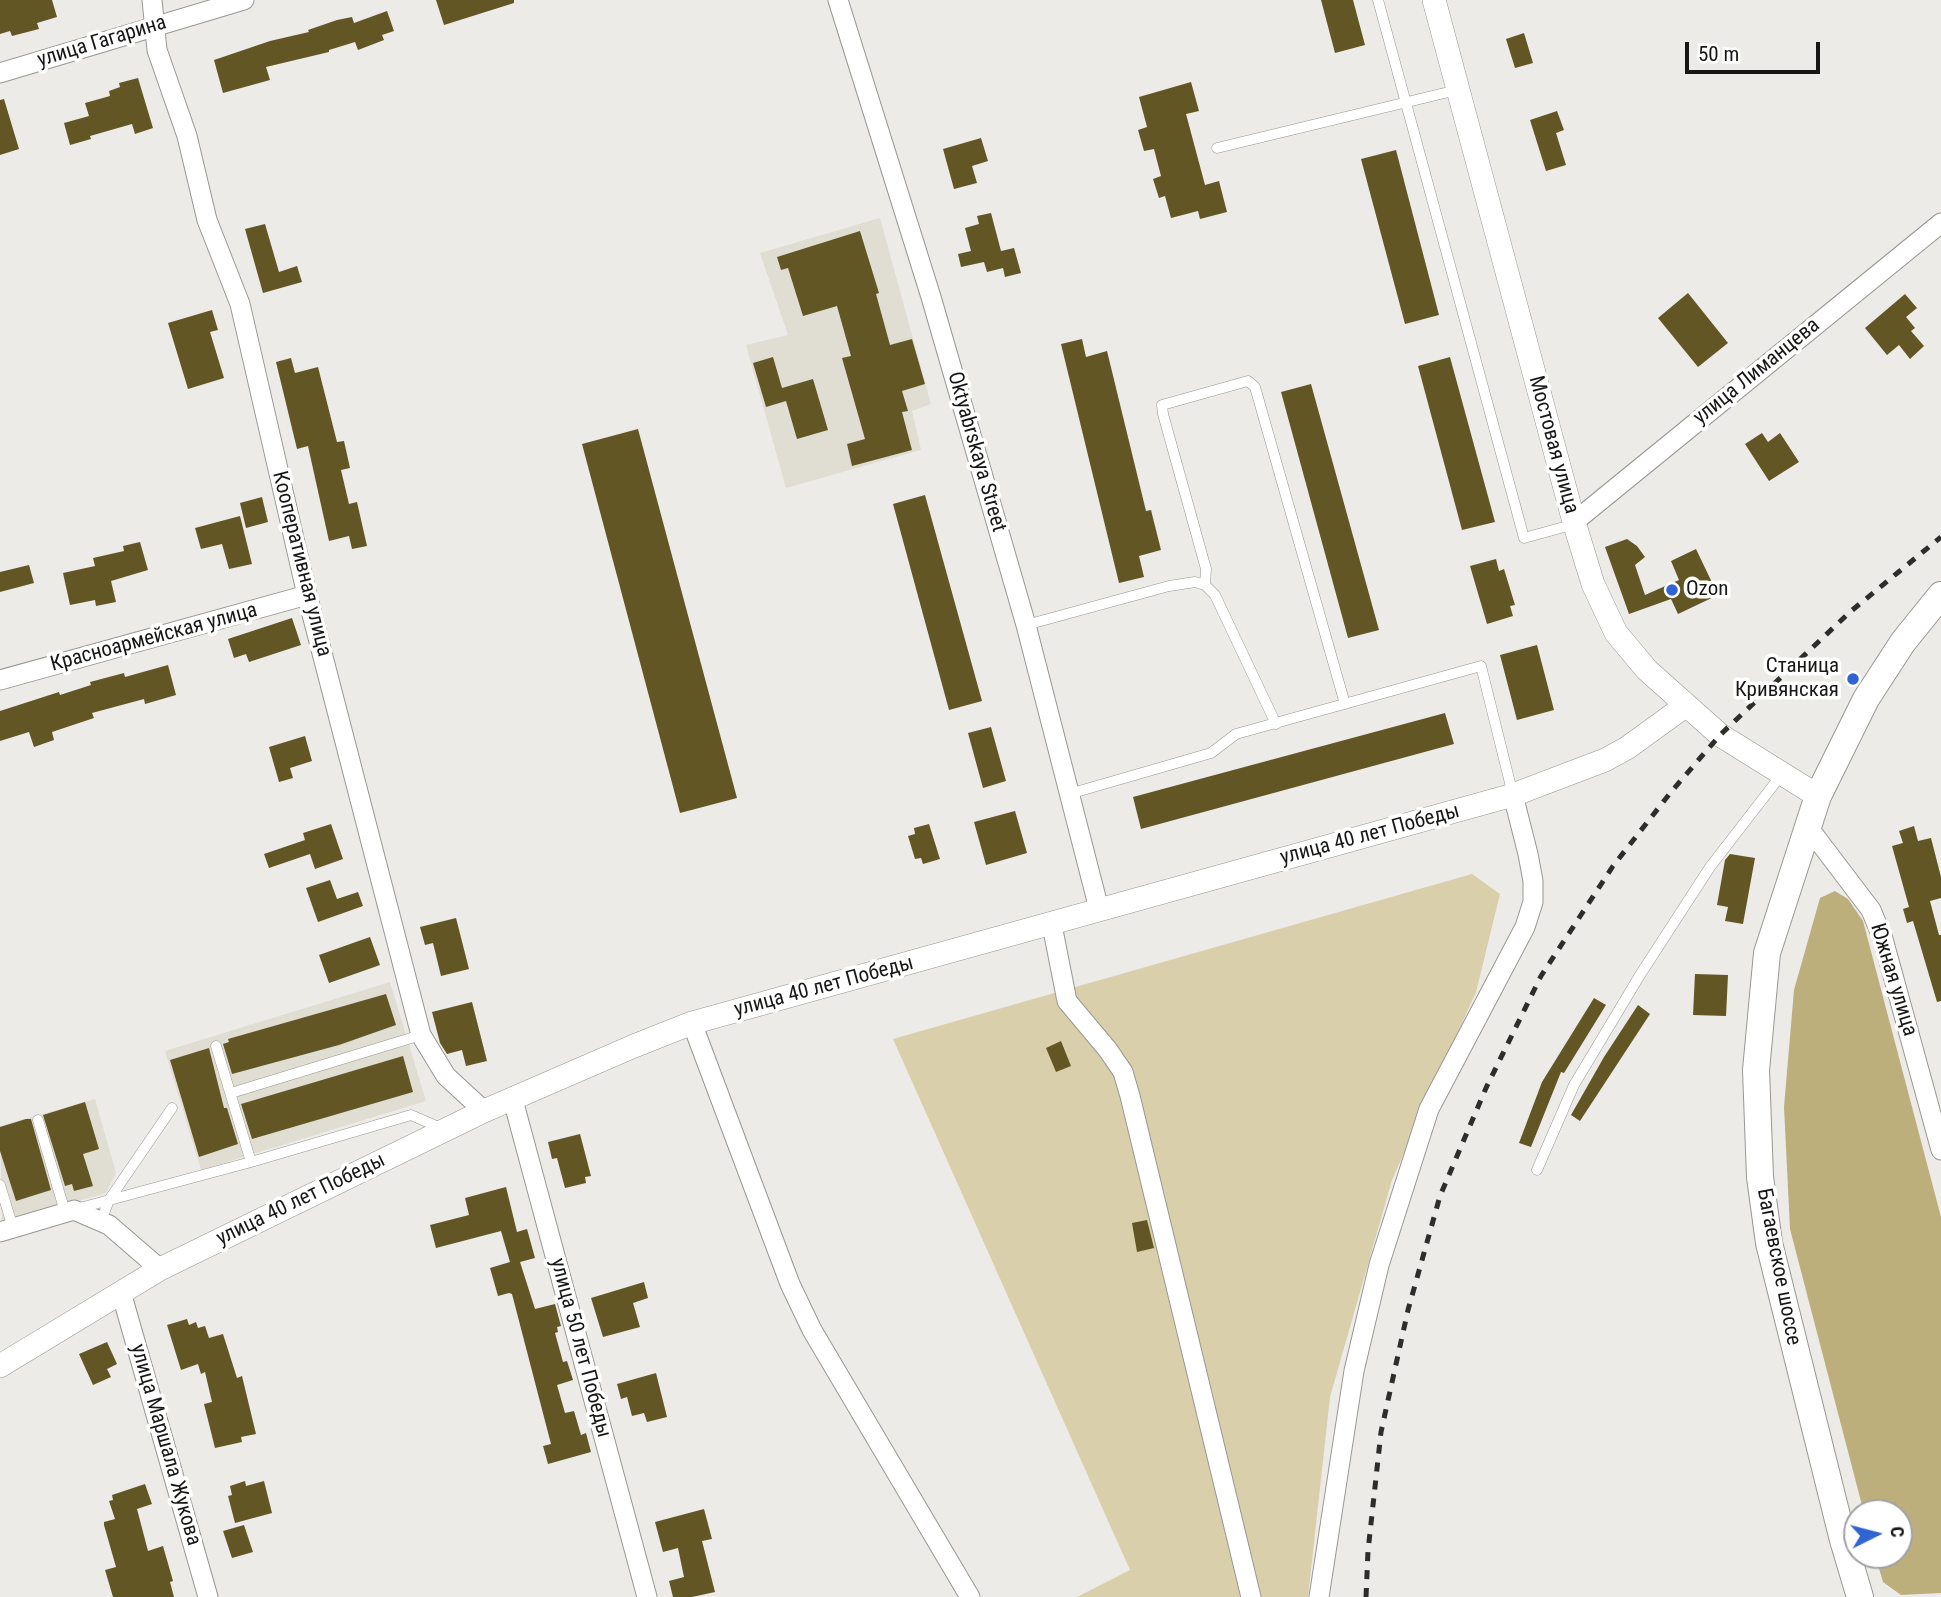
<!DOCTYPE html>
<meta charset="utf-8">
<style>
body{margin:0}
#map{position:relative;width:1941px;height:1597px;overflow:hidden;background:#ecebe7;font-family:"Roboto Condensed",sans-serif}
canvas{display:block}
.north{position:absolute;left:1843px;top:1499px;width:70px;height:70px;box-sizing:border-box;background:#fff;border:2px solid #a2a2a2;border-radius:50%;rotate:84deg;font-size:19px;font-weight:700;line-height:28px;text-align:center;color:#171716}
.north::after{content:'';display:block;margin:auto;width:24px;height:32px;background:#3064d3;clip-path:polygon(50% 0,100% 100%,50% 72%,0 100%)}
.scale{position:absolute;left:1685px;top:42px;width:135px;height:32px;box-sizing:border-box;border:4px solid #171716;border-top:0;padding-left:9px;font-size:21px;line-height:24px;white-space:nowrap;color:#171716;-webkit-text-stroke:5px #fff;paint-order:stroke}
</style>
<div id="map">
<canvas width="1941" height="1597"></canvas>
<div class="north">С</div>
<div class="scale">50 m</div>
</div>
<script>
const ctx = document.querySelector('canvas').getContext('2d');
ctx.lineJoin = 'round';
function fillPath(path, color) { ctx.fillStyle = color; ctx.fill(path, 'evenodd'); }
const toPath = rows => new Path2D(rows.map(r => 'M' + r).join(''));
function strokePath(path, color, width, dash) { ctx.strokeStyle = color; ctx.lineWidth = width; ctx.lineCap = dash ? 'butt' : 'round'; ctx.setLineDash(dash || []); ctx.stroke(path); }
function write(font, color, halo, rows, align = 'center') {
  ctx.font = font + ' "Roboto Condensed",sans-serif'; ctx.lineWidth = 7; ctx.setLineDash([]); ctx.textBaseline = 'middle'; ctx.strokeStyle = halo; ctx.fillStyle = color; for (const [text, x, y, turn = 0] of rows) {
    ctx.save(); ctx.translate(x, y); ctx.rotate((+turn || 0) * Math.PI / 180); ctx.textAlign = isNaN(turn) ? turn : align; if (halo) ctx.strokeText(text, 0, 0); ctx.fillText(text, 0, 0); ctx.restore();
  }
}
const built = toPath([
 [880,218,931,404,912,411,921,450,786,488,746,345,788,335,760,253],
 [390,982,426,1101,201,1170,165,1051],
 [95,1099,116,1173,106,1193,2,1223,0,1126]
]);
const green = toPath([
 [1472,874,1500,894,1476,992,1392,1180,1330,1397,1308,1597,1077,1597,1130,1570,893,1039]
]);
const forest = toPath([
 [1835,891,1848,899,1863,921,1941,1217,1941,1593,1901,1595,1883,1582,1875,1555,1899,1555,1899,1513,1864,1513,1790,1229,1784,1107,1794,990,1820,898]
]);
const building = toPath([
 [0,0,52,0,57,17,37,23,39,29,12,36,10,31,0,34],
 [436,0,514,0,514,3,444,25],
 [1321,0,1353,0,1365,45,1335,53],
 [387,11,394,31,382,35,384,40,358,50,355,42,329,50,329,52,266,67,270,80,223,93,214,60,270,41,309,32,308,30,337,20,352,17,354,23],
 [1524,33,1533,63,1515,68,1506,39],
 [138,78,153,128,135,134,132,124,90,136,91,139,70,145,64,123,89,116,85,103,110,96,109,91,120,87,119,83],
 [1191,82,1199,111,1186,114,1205,185,1219,181,1227,212,1200,219,1198,211,1171,218,1165,196,1159,198,1153,179,1161,176,1154,149,1144,151,1138,130,1147,127,1139,97],
 [4,99,19,149,0,155,0,100],
 [1557,111,1564,130,1556,133,1566,165,1546,171,1530,120],
 [981,138,988,161,972,166,977,183,954,189,943,149],
 [1396,150,1439,315,1405,324,1361,159],
 [991,213,1001,251,1014,248,1021,273,1005,277,1003,268,987,272,984,262,961,267,958,254,971,251,965,228,979,224,977,216],
 [265,224,279,272,297,266,302,282,263,293,245,229],
 [860,231,879,293,876,294,890,345,912,339,925,384,902,391,908,411,902,412,912,450,852,466,847,444,865,439,842,358,851,356,837,306,803,316,788,268,781,270,777,257],
 [1688,293,1728,343,1698,367,1658,318],
 [1905,294,1917,308,1906,317,1915,328,1911,331,1924,346,1910,359,1899,345,1887,355,1865,328],
 [212,310,218,330,210,332,224,378,188,389,168,323],
 [1082,339,1086,357,1107,351,1146,511,1151,510,1161,550,1139,556,1144,577,1119,583,1061,344],
 [773,357,782,388,813,379,828,430,797,439,786,401,766,407,753,363],
 [1450,357,1495,522,1462,530,1418,366],
 [291,358,295,373,318,367,337,442,344,441,350,468,341,470,349,504,357,502,367,546,352,549,349,536,329,541,308,446,297,449,276,362],
 [1311,384,1379,630,1348,638,1281,392],
 [638,429,737,798,680,813,582,444],
 [1762,433,1768,442,1780,433,1799,462,1769,481,1745,444],
 [925,495,982,701,949,710,893,504],
 [262,497,268,522,246,528,240,503],
 [240,516,252,564,229,569,222,544,201,549,195,528],
 [1627,539,1637,546,1645,557,1635,565,1645,595,1679,580,1671,561,1696,549,1718,595,1678,614,1671,599,1629,614,1605,547],
 [140,542,148,570,111,581,116,602,96,606,95,600,70,605,63,573,95,566,93,558,124,551,123,546],
 [1496,559,1499,571,1504,569,1515,605,1510,606,1513,616,1487,624,1470,566],
 [29,565,34,583,0,592,0,572],
 [292,618,301,645,249,662,246,654,234,658,228,639],
 [1537,645,1554,710,1517,720,1500,655],
 [168,665,176,695,145,704,144,699,92,713,94,718,52,732,54,740,34,747,29,732,0,741,0,711,59,692,60,695,91,685,90,682,124,673,125,677],
 [1445,713,1454,744,1141,829,1133,797],
 [991,727,1006,781,983,788,968,733],
 [305,736,312,761,290,768,293,778,279,782,269,747],
 [1015,811,1027,853,986,865,974,822],
 [331,824,343,859,315,869,310,854,269,868,264,854,305,840,303,833],
 [929,824,940,859,923,864,921,858,915,859,908,836,915,834,914,828],
 [1914,826,1918,841,1931,838,1941,877,1941,898,1930,901,1939,935,1941,935,1941,1001,1937,1002,1913,921,1907,923,1903,909,1909,907,1892,846,1903,843,1899,831],
 [1730,854,1755,858,1743,924,1725,921,1728,907,1717,905,1725,860],
 [330,880,337,899,358,892,363,906,318,922,306,888],
 [456,918,469,969,441,976,433,943,425,945,420,927],
 [370,937,380,965,329,983,319,955],
 [1695,974,1728,975,1726,1016,1693,1015],
 [386,994,396,1025,339,1045,232,1074,223,1044,229,1042,228,1039],
 [1594,998,1606,1005,1564,1073,1561,1072,1531,1147,1519,1143,1542,1082],
 [472,1002,487,1061,466,1066,462,1050,447,1054,440,1043,432,1012],
 [1638,1005,1650,1014,1580,1121,1571,1115,1604,1057],
 [1061,1041,1071,1066,1056,1072,1046,1048],
 [209,1048,224,1108,227,1108,238,1144,199,1157,170,1060],
 [403,1056,413,1092,252,1139,241,1104],
 [85,1102,99,1149,83,1154,93,1186,74,1191,72,1184,65,1186,43,1115],
 [26,1119,31,1119,51,1190,16,1201,0,1151,0,1127],
 [580,1134,591,1176,585,1177,586,1183,565,1188,557,1158,552,1159,548,1142],
 [506,1187,517,1232,527,1229,535,1258,520,1262,535,1309,555,1304,561,1326,557,1327,558,1332,555,1333,563,1362,567,1361,573,1380,557,1385,565,1413,574,1411,581,1435,586,1433,591,1452,548,1464,543,1446,551,1444,512,1294,509,1293,498,1296,490,1268,510,1262,501,1231,436,1248,430,1225,469,1215,465,1198],
 [1147,1220,1154,1248,1137,1252,1132,1223],
 [644,1282,648,1298,633,1303,640,1327,603,1337,591,1298],
 [187,1319,189,1325,196,1322,198,1328,205,1326,209,1338,223,1334,237,1378,242,1376,256,1434,241,1437,242,1442,215,1448,204,1404,212,1402,205,1372,201,1374,198,1364,181,1370,167,1325],
 [107,1342,117,1364,107,1369,111,1377,93,1385,79,1354],
 [656,1373,667,1417,647,1422,644,1413,632,1416,627,1397,621,1399,617,1384],
 [245,1481,246,1486,264,1481,272,1513,235,1523,228,1496,232,1495,230,1486],
 [145,1484,152,1504,137,1509,148,1551,163,1546,173,1581,170,1582,174,1597,113,1597,105,1570,116,1567,104,1525,104,1522,115,1519,109,1501,113,1500,112,1495],
 [704,1509,712,1539,702,1541,715,1592,692,1597,673,1597,669,1581,684,1577,678,1548,663,1552,655,1522],
 [244,1525,253,1552,232,1558,223,1531]
]);
const service = toPath([
 [1378,0,1524,538,1575,524],
 [1217,148,1457,90],
 [1205,585,1206,569,1163,414,1162,405,1248,381,1255,387,1345,704],
 [1026,625,1169,586,1195,582,1205,585,1215,595,1276,724],
 [1069,794,1211,753,1236,734,1481,666,1513,795],
 [216,1046,251,1162,411,1115,443,1129],
 [231,1093,421,1035],
 [38,1120,65,1212],
 [1537,1170,1574,1085,1640,975,1710,867,1782,774],
 [0,1185,13,1228],
 [76,1209,251,1162],
 [101,1221,109,1200,172,1108]
]);
const minor = toPath([
 [152,0,157,50,187,136,207,220,240,304,307,595,421,1035,446,1076,484,1111],
 [838,0,931,297,1026,625,1099,909],
 [0,73,244,0],
 [1574,522,1941,223],
 [0,680,307,595],
 [1808,827,1871,910,1883,939,1941,1150],
 [1052,925,1067,1001,1108,1050,1123,1072,1130,1096,1251,1597],
 [692,1023,790,1284,812,1330,970,1597],
 [513,1100,647,1597],
 [0,1232,74,1210,109,1225,160,1269],
 [121,1292,208,1597],
 [1319,1597,1354,1371,1379,1265,1429,1109,1525,927,1533,902,1533,881,1528,854,1513,795]
]);
const tertiary = toPath([
 [1434,0,1574,522,1593,584,1616,633,1647,670,1720,735,1818,796],
 [0,1366,160,1269,484,1111,634,1046,692,1023,1513,795,1605,760,1627,748,1685,706]
]);
const secondary = toPath([
 [1860,1597,1843,1540,1769,1243,1760,1177,1756,1070,1767,953,1818,796,1866,699,1903,642,1941,595]
]);
const rail = toPath([
 [1366,1597,1368,1551,1381,1432,1408,1310,1440,1196,1486,1088,1541,976,1613,866,1671,792,1720,735,1850,612,1941,537]
]);
const markers = [
 [1672,590,7,"#3064d3"],
 [1853,679,7,"#3064d3"]
];
const streetNames = [
 ["улица Гагарина",102,42,-17],
 ["улица Лиманцева",1757,372,-39],
 ["Мостовая улица",1553,445,75],
 ["Oktyabrskaya Street",976,452,74],
 ["Кооперативная улица",301,564,76],
 ["Красноармейская улица",154,638,-15],
 ["улица 40 лет Победы",1370,835,-15],
 ["Южная улица",1893,980,73],
 ["улица 40 лет Победы",824,987,-15],
 ["улица 40 лет Победы",301,1200,-26],
 ["Багаевское шоссе",1778,1267,79],
 ["улица 50 лет Победы",580,1348,75],
 ["улица Маршала Жукова",165,1445,74]
];
const poiNames = [
 ["Ozon",1686,590],
 ["Станица",1839,667,"right"],
 ["Кривянская",1839,691,"right"]
];
fillPath(built, '#e0ded3');
fillPath(green, '#d9cfab');
fillPath(forest, '#bcaf7c');
fillPath(building, '#635625');
strokePath(service, '#989793', 11);
strokePath(minor, '#989793', 21);
strokePath(tertiary, '#989793', 24);
strokePath(secondary, '#989793', 28);
strokePath(service, '#fff', 10);
strokePath(minor, '#fff', 19);
strokePath(tertiary, '#fff', 23);
strokePath(secondary, '#fff', 26);
strokePath(rail, '#2d2d2c', 5, [9, 9]);
for (const [x, y, r, color] of markers) { const dot = new Path2D(); dot.arc(x, y, r, 0, 2 * Math.PI); ctx.fillStyle = color; ctx.fill(dot); strokePath(dot, '#fff', 2.5); }
write('21px', '#171716', '#fff', streetNames);
write('21px', '#171716', '#fff', poiNames, 'left');
</script>
